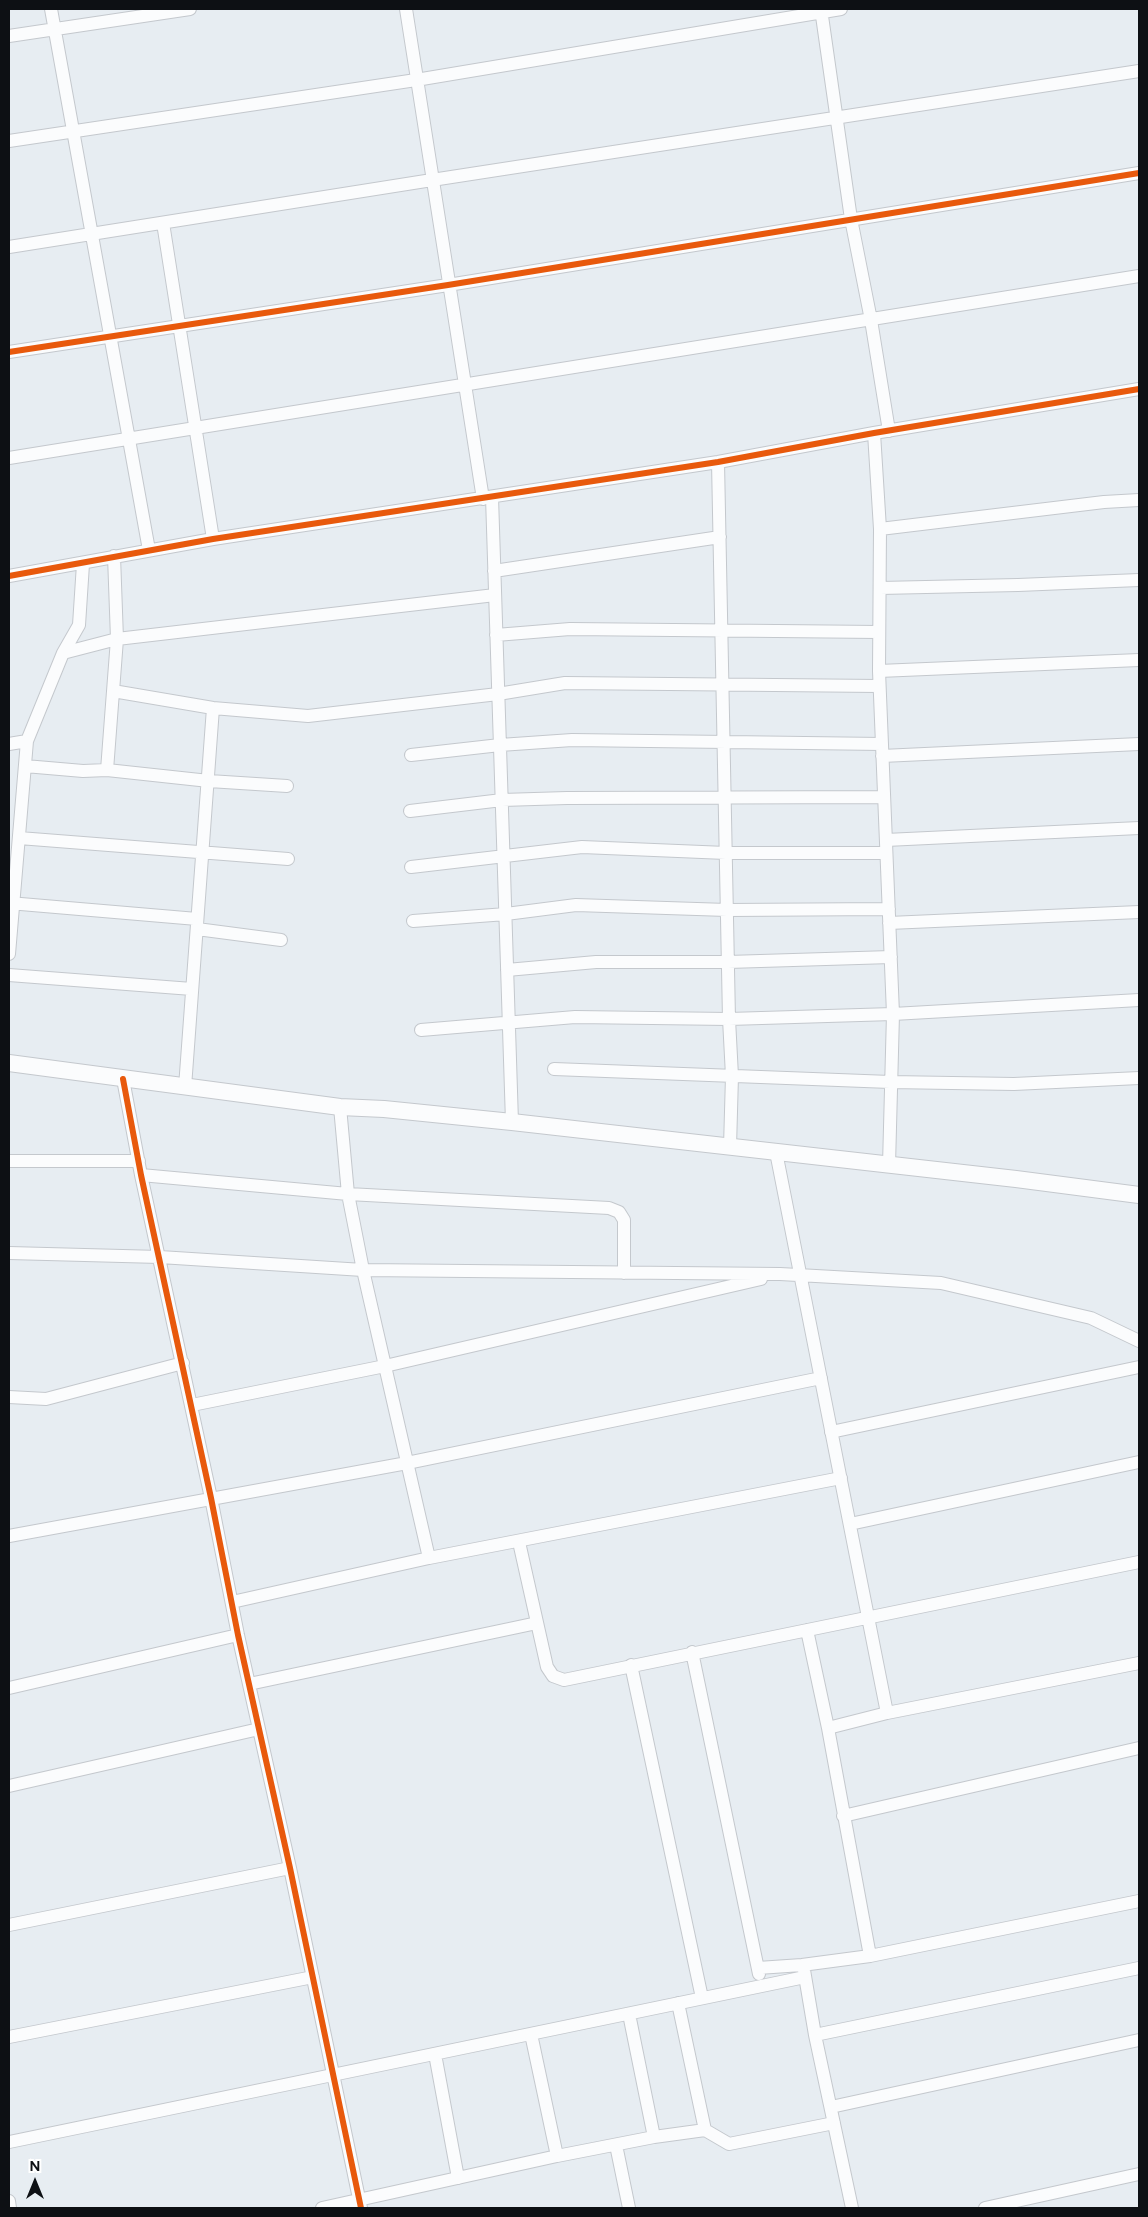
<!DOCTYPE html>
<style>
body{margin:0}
#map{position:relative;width:1148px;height:2217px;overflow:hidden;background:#e7edf2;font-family:Figtree,sans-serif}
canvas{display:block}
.frame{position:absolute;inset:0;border:10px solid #0d1014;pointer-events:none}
.north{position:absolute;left:10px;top:2157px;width:50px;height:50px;-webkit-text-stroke:4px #fff;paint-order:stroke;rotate:0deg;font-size:14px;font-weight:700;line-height:20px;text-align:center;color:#0d1014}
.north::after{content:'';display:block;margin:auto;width:18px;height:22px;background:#0d1014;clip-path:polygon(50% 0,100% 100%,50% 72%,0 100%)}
</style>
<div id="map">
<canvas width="1148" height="2217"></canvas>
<div class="frame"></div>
<div class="north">N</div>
</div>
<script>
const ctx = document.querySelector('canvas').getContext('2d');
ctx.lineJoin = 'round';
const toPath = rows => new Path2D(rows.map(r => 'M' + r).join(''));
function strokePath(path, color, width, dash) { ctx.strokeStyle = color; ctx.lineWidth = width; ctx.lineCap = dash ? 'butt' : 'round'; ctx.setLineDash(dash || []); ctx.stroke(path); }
const minor = toPath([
 [51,9,149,550],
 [406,9,483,499],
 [821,9,851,219,871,320,889,431],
 [9,36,190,9],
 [9,141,416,80,841,9],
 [163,223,213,539],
 [9,247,432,180,1139,71],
 [9,352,448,285,1139,173],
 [874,433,880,529,879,671,893,1014,889,1165],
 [9,458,1139,276],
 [718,462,729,1019,732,1076,730,1147],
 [492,497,512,1122],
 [880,529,1104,502,1139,500],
 [494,571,720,537],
 [9,576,213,539,718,462,874,433,1139,389],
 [880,588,1018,585,1139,580],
 [496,635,570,629,879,632],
 [63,653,117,639,495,595],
 [879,671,1139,660],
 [113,691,213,708,308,716,498,694,565,683,879,686],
 [9,744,27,741],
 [411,755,500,745,572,740,882,744],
 [882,756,1139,744],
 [25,766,83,771,107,770,209,781,287,786],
 [107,770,117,639,114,556],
 [410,811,502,800,567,798,884,797],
 [19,838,288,859],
 [886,840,1139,828],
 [411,867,582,847,726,853,886,853],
 [9,903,197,919],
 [413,921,506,914,576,905,727,910,889,909],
 [889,923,1139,912],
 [197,929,281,940],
 [9,954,27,741,63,653,79,625,83,564],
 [507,970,596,962,728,962,891,957],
 [9,975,192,989],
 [421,1030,575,1017,729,1019,893,1014,1139,1000],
 [554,1069,890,1082,1014,1084,1139,1078],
 [123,1079,141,1175,211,1498,238,1635,290,1868,361,2208],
 [185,1087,213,708],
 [340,1107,348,1194,363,1270,429,1558],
 [776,1152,887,1713],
 [9,1161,139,1161],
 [141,1175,348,1194,609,1208,619,1212,624,1220,624,1273],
 [9,1253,160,1257,363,1270,780,1274,941,1283,1091,1318,1139,1341],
 [9,1397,46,1399,183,1363],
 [192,1405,385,1366,761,1279],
 [831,1432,1139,1367],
 [850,1524,1139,1462],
 [9,1536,407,1463,821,1378],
 [519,1542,547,1667,553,1676,564,1680,1139,1562],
 [232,1602,429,1558,841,1478],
 [807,1630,828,1728,870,1956],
 [692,1652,759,1974],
 [631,1665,702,1998],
 [249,1684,537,1623],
 [9,1688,238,1635],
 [828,1728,887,1713,1139,1663],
 [9,1786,259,1729],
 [843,1816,1139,1748],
 [9,1925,290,1868],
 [758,1968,802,1965,870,1956,1139,1901],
 [804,1970,815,2035,852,2208],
 [678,2003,705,2130],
 [629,2014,654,2137],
 [531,2034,557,2156],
 [815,2035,1139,1968],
 [9,2037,313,1977],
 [435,2054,458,2178],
 [831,2107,1139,2040],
 [9,2142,805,1977],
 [616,2145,629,2208],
 [9,2201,10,2208],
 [322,2208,557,2156,654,2137,705,2130,729,2144,834,2123],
 [985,2208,1139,2174]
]);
const major = toPath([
 [9,1063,340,1107,384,1109,512,1122,1016,1179,1139,1195]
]);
const cycleway = toPath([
 [9,352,448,285,1139,173],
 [9,576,213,539,718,462,874,433,1139,389],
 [123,1079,141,1175,211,1498,238,1635,290,1868,361,2208]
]);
strokePath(minor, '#c4c8cd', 14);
strokePath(major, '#c4c8cd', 18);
strokePath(minor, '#fbfcfd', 12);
strokePath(major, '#fbfcfd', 16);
strokePath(cycleway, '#e8590c', 6);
</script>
